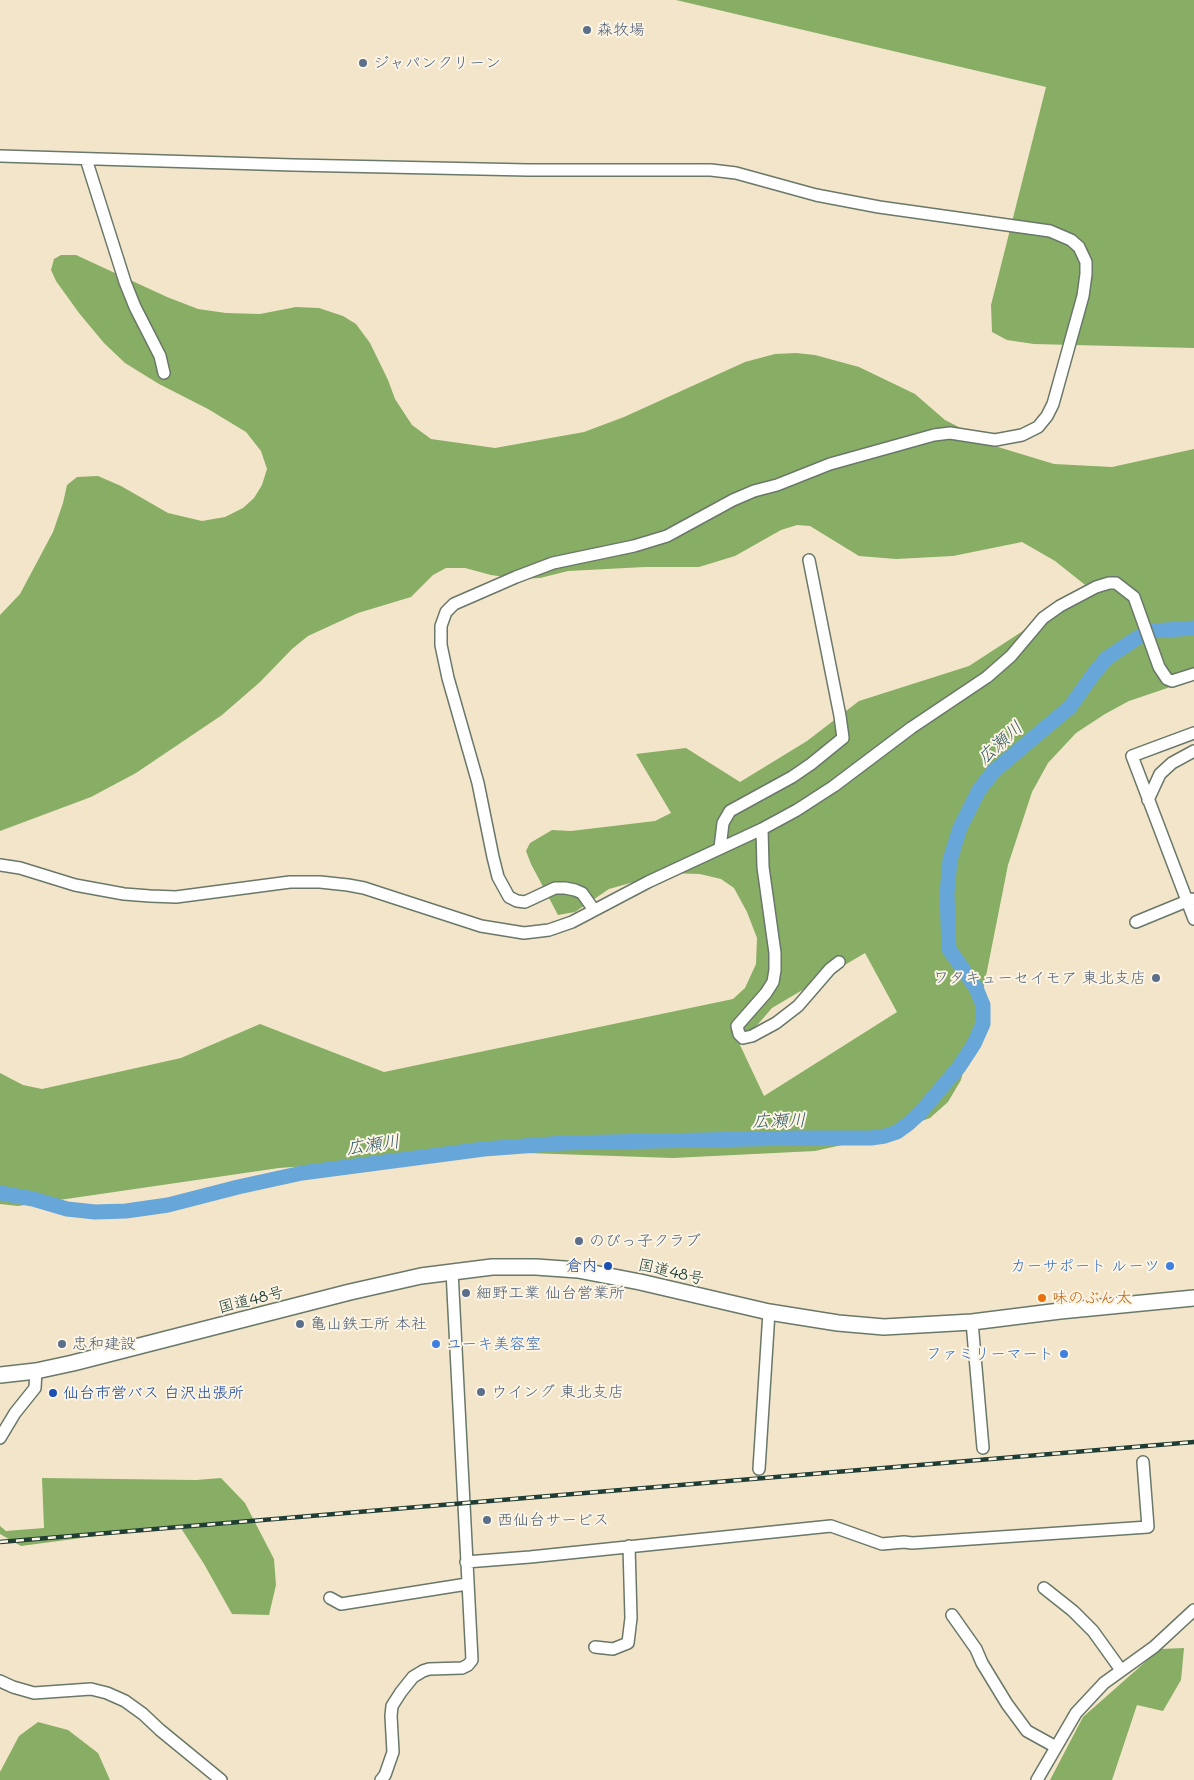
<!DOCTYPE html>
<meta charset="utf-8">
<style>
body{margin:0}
canvas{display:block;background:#f3e5c9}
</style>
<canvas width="1194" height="1780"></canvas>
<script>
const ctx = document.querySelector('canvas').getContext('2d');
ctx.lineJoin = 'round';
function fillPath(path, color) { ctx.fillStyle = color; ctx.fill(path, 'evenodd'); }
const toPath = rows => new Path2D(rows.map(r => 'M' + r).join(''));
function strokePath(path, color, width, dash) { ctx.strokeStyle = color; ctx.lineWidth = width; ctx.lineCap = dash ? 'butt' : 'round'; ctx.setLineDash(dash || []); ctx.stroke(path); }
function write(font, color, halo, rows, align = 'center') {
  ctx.font = font + ' Mali,"Klee One",sans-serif'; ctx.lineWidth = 4; ctx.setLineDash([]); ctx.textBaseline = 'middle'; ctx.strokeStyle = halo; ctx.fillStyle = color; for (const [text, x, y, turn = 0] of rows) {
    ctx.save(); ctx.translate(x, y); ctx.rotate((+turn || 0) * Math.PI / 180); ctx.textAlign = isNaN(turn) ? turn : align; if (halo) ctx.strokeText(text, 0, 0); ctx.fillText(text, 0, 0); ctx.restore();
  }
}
const forest = toPath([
 [676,0,1194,0,1194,348,1034,344,1007,340,992,332,991,305,1046,87],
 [61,255,76,255,167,297,198,309,226,313,260,314,296,307,319,308,343,316,356,324,370,343,388,380,395,399,412,425,431,439,495,448,584,432,624,417,745,362,775,354,796,353,815,355,859,367,915,394,945,420,998,447,1054,464,1112,467,1194,449,1194,679,1129,701,1105,714,1076,733,1048,763,1032,792,1008,865,981,1001,961,1080,948,1102,930,1118,878,1137,815,1151,673,1158,498,1152,279,1168,18,1206,0,1204,0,1073,23,1085,42,1089,181,1058,260,1024,384,1072,733,999,745,988,756,964,757,938,747,912,734,888,721,879,700,874,666,873,609,889,575,912,558,915,531,864,526,851,530,843,552,830,571,831,655,821,671,813,636,754,686,748,740,782,807,741,859,701,969,666,1089,588,1055,561,1022,542,953,556,896,559,859,556,810,526,797,525,781,530,735,556,699,567,645,567,568,571,540,578,518,579,491,575,465,568,446,568,433,575,411,597,358,613,308,636,292,649,260,682,222,715,136,773,91,797,0,831,0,615,20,594,53,532,63,503,67,485,77,477,98,476,121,486,168,513,202,521,225,517,243,508,254,498,262,485,267,469,261,451,246,432,208,409,159,384,125,363,104,343,79,313,56,281,51,270,54,259],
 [865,953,897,1012,764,1096,740,1045,772,1008],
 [42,1478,196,1480,221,1478,245,1503,274,1559,276,1585,269,1615,232,1614,204,1564,179,1525,21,1546,0,1534,0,1526,6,1531,44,1528],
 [1184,1648,1181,1680,1163,1711,1137,1705,1112,1780,1050,1780,1083,1717,1160,1649],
 [38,1722,68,1730,98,1753,110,1780,0,1780,0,1772,19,1736]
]);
const river = toPath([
 [0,1193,33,1199,67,1209,95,1212,126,1211,168,1205,238,1187,302,1173,484,1149,564,1143,796,1138,871,1138,885,1136,897,1132,908,1124,920,1113,959,1067,974,1044,983,1024,983,1005,976,988,949,949,947,894,950,860,960,828,979,790,994,771,1070,707,1095,672,1107,658,1137,638,1153,631,1194,628]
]);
const minor = toPath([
 [0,156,293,165,528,170,711,170,736,173,816,195,879,207,1050,231,1071,240,1079,247,1086,262,1086,274,1083,296,1053,404,1047,416,1038,427,1022,435,995,440,950,433,934,435,830,464,777,485,754,491,733,500,667,536,634,546,553,563,516,577,454,604,446,612,441,626,441,645,448,678,478,783,493,857,498,877,509,897,517,901,525,902,555,888,565,888,575,890,582,893,594,910],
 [86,159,125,282,135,307,160,356,164,373],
 [1194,733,1132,756,1194,919],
 [1148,800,1160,774,1172,763,1194,751],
 [762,829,763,867,775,953,775,970,773,982,766,993,737,1026,739,1034,743,1038,752,1036,776,1023,798,1006,830,969,839,962],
 [720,848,723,823,730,811,792,777,811,764,843,738,840,716,809,560],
 [0,865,20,868,75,885,124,894,150,896,176,897,290,882,320,882,348,885,364,888,481,926,524,933,549,930,572,922,648,882,762,829,797,810,834,786,911,728,987,677,1011,656,1043,618,1060,606,1096,587,1109,583,1116,583,1134,597,1159,667,1167,679,1172,681,1194,674],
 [1136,922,1192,899],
 [972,1322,983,1448],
 [0,1438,15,1413,35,1388,36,1371],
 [759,1469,769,1312],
 [466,1562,530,1557,831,1526,882,1544,904,1542,912,1543,1148,1527,1143,1462],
 [1044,1588,1073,1611,1093,1631,1121,1670],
 [330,1598,341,1604,467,1584],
 [952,1615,976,1649,982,1663,1007,1704,1027,1731,1056,1747],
 [595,1647,613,1649,628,1643,631,1618,629,1546],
 [0,1681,13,1687,34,1693,91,1689,107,1693,125,1701,143,1714,160,1730,221,1780],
 [381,1780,385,1775,393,1752,391,1716,392,1706,401,1692,413,1677,423,1671,429,1669,462,1668,468,1665,472,1660,452,1271],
 [1037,1780,1076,1713,1104,1683,1154,1647,1194,1610]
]);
const highway = toPath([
 [0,1375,36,1371,73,1363,350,1292,421,1276,492,1267,536,1267,578,1270,640,1282,769,1312,838,1323,884,1327,972,1322,1060,1311,1194,1298]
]);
const rail = toPath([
 [0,1542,1194,1442]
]);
const markers = [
 [587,30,5,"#5c6f8a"],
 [363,63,5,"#5c6f8a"],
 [1156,978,5,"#5c6f8a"],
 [579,1241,5,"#5c6f8a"],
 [608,1266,5,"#1a4fb4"],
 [1170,1266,5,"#3f7fe0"],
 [466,1293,5,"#5c6f8a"],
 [1042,1298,5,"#e8710a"],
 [300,1324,5,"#5c6f8a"],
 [62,1344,5,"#5c6f8a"],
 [436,1344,5,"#3f7fe0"],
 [1064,1354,5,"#3f7fe0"],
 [481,1392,5,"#5c6f8a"],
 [53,1393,5,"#1a4fb4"],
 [487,1520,5,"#5c6f8a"]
];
const serviceNames = [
 ["森牧場",597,30],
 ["ジャパンクリーン",373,63],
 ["ワタキューセイモア 東北支店",1146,978,"right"],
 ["のびっ子クラブ",589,1241],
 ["細野工業 仙台営業所",476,1293],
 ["亀山鉄工所 本社",310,1324],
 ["忠和建設",72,1344],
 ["ウイング 東北支店",491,1392],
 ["西仙台サービス",497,1520]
];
const transitNames = [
 ["倉内",598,1266],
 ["仙台市営バス 白沢出張所",63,1393,"left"]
];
const shopNames = [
 ["カーサポート ルーツ",1160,1266],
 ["ユーキ美容室",446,1344,"left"],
 ["ファミリーマート",1054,1354]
];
const streetNames = [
 ["国道48号",671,1272,13],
 ["国道48号",251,1300,-14]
];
const foodNames = [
 ["味のぶん太",1052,1298]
];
const waterNames = [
 ["広瀬川",1000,743,-42],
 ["広瀬川",779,1121,-1],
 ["広瀬川",373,1145,-8]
];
fillPath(forest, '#87ae64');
strokePath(river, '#67a6d9', 15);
strokePath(minor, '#697868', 14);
strokePath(highway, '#697868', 18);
strokePath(minor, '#fff', 11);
strokePath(highway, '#fff', 15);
strokePath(rail, '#1f3d34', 4.5);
strokePath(rail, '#fcf5e5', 2.5, [8]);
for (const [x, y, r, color] of markers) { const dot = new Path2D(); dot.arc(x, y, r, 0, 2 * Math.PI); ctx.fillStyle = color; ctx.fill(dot); strokePath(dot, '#fcf5e5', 2); }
write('16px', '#4e5e75', '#fcf5e5', serviceNames, 'left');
write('16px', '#164399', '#fcf5e5', transitNames, 'right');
write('16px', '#366cbe', '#fcf5e5', shopNames, 'right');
write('16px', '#1f3d34', '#fcf5e5', streetNames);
write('16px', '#c56008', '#fcf5e5', foodNames, 'left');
write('italic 18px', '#355c66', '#fcf5e5', waterNames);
</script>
